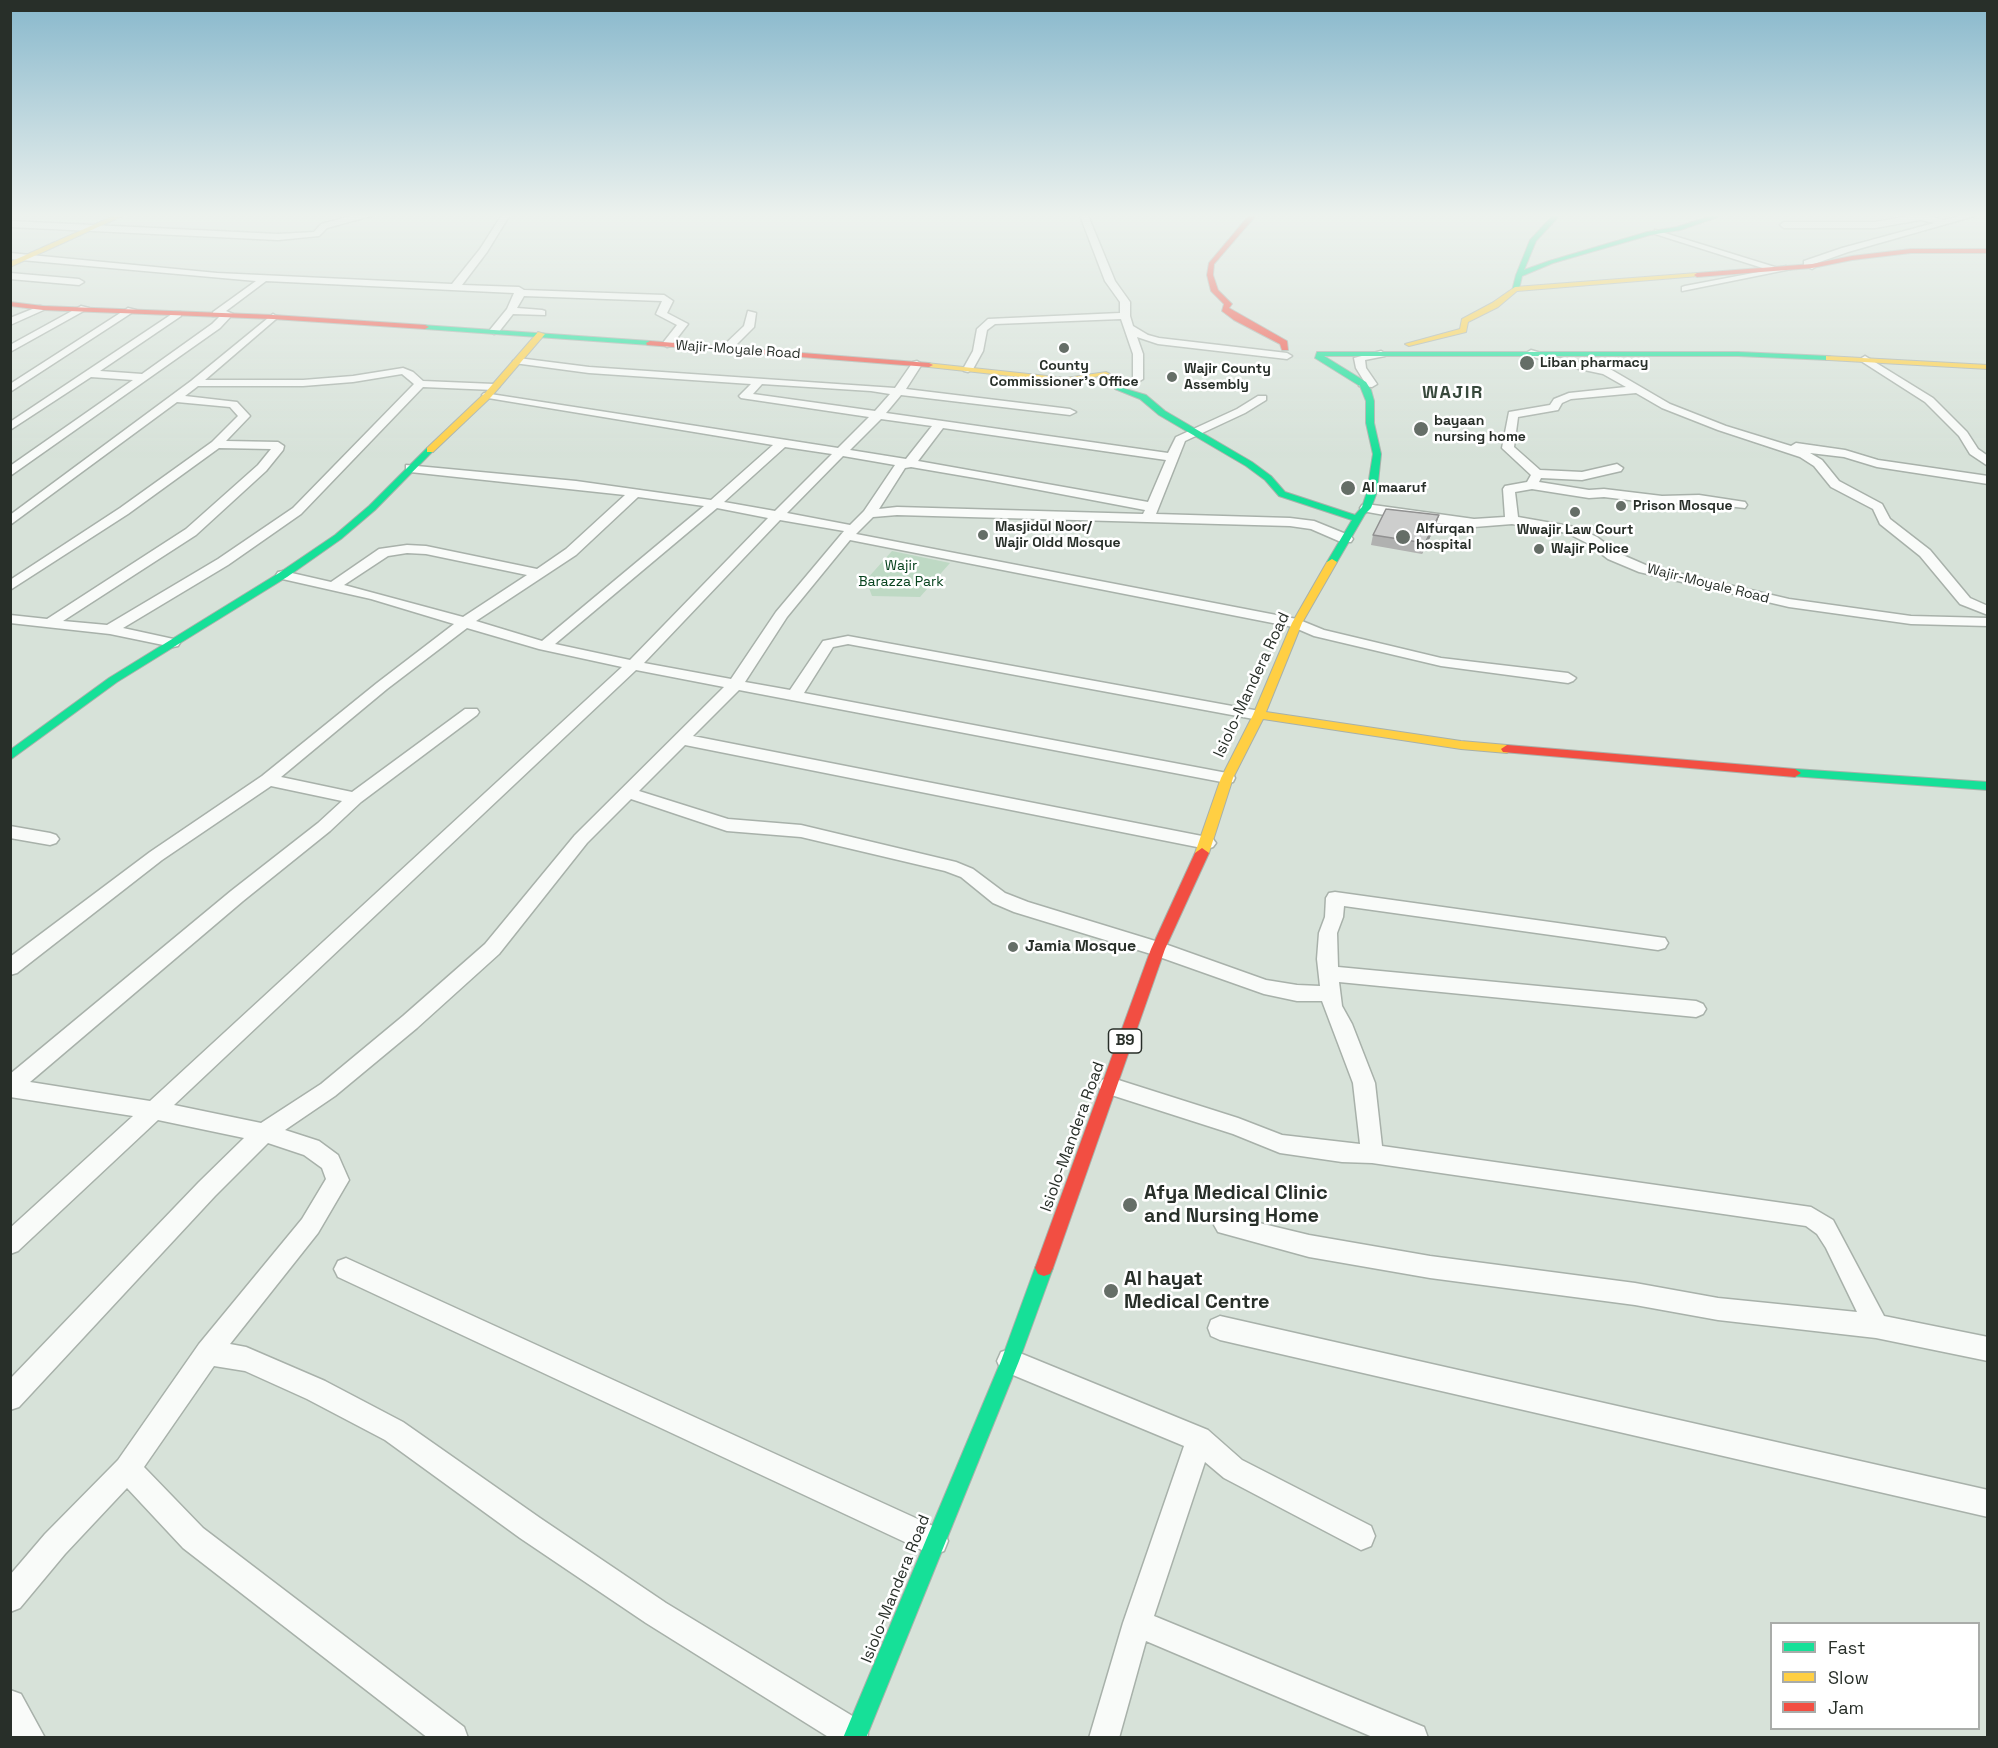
<!DOCTYPE html>
<style>
body{margin:0}
#map{position:relative;width:1998px;height:1748px;overflow:hidden;background:#d7e2d9;font-family:"Space Grotesk",sans-serif}
canvas{display:block}
.frame{position:absolute;inset:0;border:12px solid #282f29;pointer-events:none}
.legend{position:absolute;left:1770px;top:1622px;width:210px;height:108px;box-sizing:border-box;background:#fff;border:2px solid #a9aca9;margin:0;padding:8px 10px;list-style:none;font-size:18px;color:#282f29}
.legend li{display:flex;align-items:center;gap:12px;height:30px}
.legend b{width:30px;border:2px solid #a9aca9}
</style>
<div id="map">
<canvas width="1998" height="1748"></canvas>
<div class="frame"></div>
<ul class="legend">
<li><b style="height:8px;background:#16e098"></b>Fast</li>
<li><b style="height:8px;background:#ffcf43"></b>Slow</li>
<li><b style="height:8px;background:#f24e42"></b>Jam</li>
</ul>
</div>
<script>
const ctx = document.querySelector('canvas').getContext('2d');
ctx.lineJoin = 'round';
function fillPath(path, color) { ctx.fillStyle = color; ctx.fill(path, 'evenodd'); }
const toPath = rows => new Path2D(rows.map(r => 'M' + r).join(''));
function strokePath(path, color, width, dash) { ctx.strokeStyle = color; ctx.lineWidth = width; ctx.lineCap = dash ? 'butt' : 'round'; ctx.setLineDash(dash || []); ctx.stroke(path); }
function write(font, color, halo, rows, align = 'center') {
  ctx.font = font + ' "Space Grotesk",sans-serif'; ctx.lineWidth = 5; ctx.setLineDash([]); ctx.textBaseline = 'middle'; ctx.strokeStyle = halo; ctx.fillStyle = color; for (const [text, x, y, turn = 0] of rows) {
    ctx.save(); ctx.translate(x, y); ctx.rotate((+turn || 0) * Math.PI / 180); ctx.textAlign = isNaN(turn) ? turn : align; if (halo) ctx.strokeText(text, 0, 0); ctx.fillText(text, 0, 0); ctx.restore();
  }
}
const green = toPath([
 [892,551,950,563,920,597,872,596,866,580]
]);
const street = toPath([
 [362,213,382,213,327,228,319,236,278,240,10,227,10,221,278,234,314,232,321,224,362,213],
 [503,213,511,213,487,252,462,285,519,287,524,290,664,295,673,301,667,313,688,324,671,346,667,347,662,344,677,325,656,314,662,301,524,296,517,308,542,310,545,311,545,315,513,314,498,333,494,334,489,331,507,309,514,293,266,281,226,311,233,314,220,328,10,476,10,466,133,380,91,377,10,430,10,422,175,312,181,312,181,316,100,371,142,374,212,324,222,314,213,316,213,312,256,281,10,259,10,253,217,273,452,284,480,249,503,213],
 [1079,213,1087,213,1115,281,1130,302,1130,316,1133,326,1148,335,1159,338,1287,353,1292,356,1287,359,1158,344,1137,337,1143,354,1143,379,1138,382,1133,379,1133,354,1121,319,995,324,987,330,983,351,973,369,968,372,964,371,963,369,973,351,977,329,988,319,1120,313,1120,302,1105,281,1079,213],
 [1971,213,1985,213,1848,252,1814,264,1817,266,1812,269,1804,265,1804,261,1842,248,1934,223,1920,220,1875,228,1784,228,1780,225,1784,222,1875,222,1920,214,1944,220,1971,213],
 [1655,230,1778,268,1786,266,1791,269,1682,291,1682,287,1685,286,1769,270,1655,234,1655,230],
 [10,273,79,279,84,282,79,285,10,279,10,273],
 [40,306,48,308,10,325,10,318,40,306],
 [81,306,89,308,10,352,10,345,81,306],
 [128,308,136,310,10,392,10,384,128,308],
 [748,311,756,313,754,327,731,350,723,350,723,346,744,326,748,311],
 [273,314,278,317,276,319,205,380,303,380,353,376,403,368,413,372,423,381,494,384,499,387,494,390,423,387,301,514,228,565,123,628,178,640,180,643,178,646,173,647,110,634,10,623,10,615,47,619,186,529,258,465,271,449,219,448,128,514,10,590,10,580,120,508,212,442,238,416,230,407,177,402,10,525,10,515,191,381,273,314],
 [402,374,414,384,293,508,218,559,107,625,63,621,196,535,266,471,283,450,284,446,278,442,226,441,250,416,237,402,185,396,198,386,303,386,353,382,402,374],
 [1531,350,1558,358,1610,369,1670,404,1726,426,1791,446,1796,443,1845,450,1878,460,1988,476,1988,484,1877,467,1844,457,1810,453,1822,460,1839,481,1882,504,1890,519,1930,550,1970,598,1988,606,1988,615,1960,604,1920,556,1880,524,1873,509,1831,487,1814,466,1800,457,1718,430,1662,408,1636,393,1571,399,1562,403,1558,410,1518,417,1514,447,1540,470,1582,472,1617,464,1623,468,1621,471,1582,480,1541,478,1539,482,1589,490,1604,489,1662,496,1699,495,1745,502,1747,505,1745,508,1699,503,1662,504,1604,497,1589,498,1532,489,1515,492,1518,517,1575,527,1597,537,1618,553,1648,566,1789,599,1911,616,1988,618,1988,626,1911,624,1789,607,1639,572,1608,559,1587,543,1567,533,1512,524,1474,527,1418,521,1362,511,1360,508,1362,505,1366,504,1474,519,1505,517,1503,489,1505,486,1527,482,1531,475,1502,448,1509,412,1550,405,1554,399,1569,393,1626,387,1603,374,1556,364,1527,355,1526,353,1531,350],
 [1381,351,1386,354,1385,356,1365,360,1366,368,1377,384,1372,387,1359,386,1359,382,1364,381,1356,368,1354,358,1381,351],
 [1865,356,1933,398,1967,432,1978,449,1988,456,1988,466,1970,454,1959,436,1925,402,1861,361,1860,359,1865,356],
 [518,358,589,367,895,388,913,362,917,361,922,364,906,389,1070,409,1076,412,1070,415,901,395,886,413,1168,453,1176,437,1237,409,1258,396,1266,396,1266,400,1245,413,1185,441,1156,514,1290,518,1314,521,1351,536,1353,539,1351,542,1341,542,1311,529,1290,526,897,515,873,517,856,534,1297,619,1324,630,1441,658,1568,673,1576,678,1573,681,1568,683,1441,666,1314,636,1293,627,850,540,787,617,745,682,790,690,823,641,848,636,1265,712,1267,715,1265,718,1259,720,848,644,833,647,804,693,1227,773,1233,774,1235,778,1233,782,1227,783,739,690,693,736,1207,837,1213,839,1216,843,1213,847,1207,849,685,745,639,791,728,819,801,825,956,862,973,869,1005,893,1028,902,1165,944,1266,980,1297,985,1320,986,1317,959,1319,933,1325,917,1326,898,1329,893,1335,892,1665,938,1668,943,1665,948,1658,950,1344,906,1343,917,1337,933,1338,967,1696,1001,1703,1004,1706,1009,1703,1014,1696,1017,1339,982,1342,1006,1352,1024,1375,1083,1382,1146,1811,1207,1833,1220,1884,1316,1988,1337,1988,1361,1876,1338,1718,1320,1635,1305,1430,1278,1309,1257,1218,1232,1214,1225,1218,1218,1226,1215,1309,1235,1430,1256,1635,1283,1718,1298,1857,1312,1826,1248,1817,1234,1806,1226,1372,1163,1342,1162,1280,1153,1233,1134,1102,1092,1098,1086,1102,1080,1109,1077,1238,1118,1282,1135,1360,1144,1353,1083,1322,1001,1297,1001,1264,994,1151,954,1014,912,993,903,961,877,945,871,801,837,727,831,631,799,587,843,499,954,417,1028,335,1096,285,1130,319,1141,338,1155,349,1180,318,1233,230,1344,246,1347,325,1381,403,1422,540,1518,666,1603,864,1723,868,1734,867,1738,830,1738,646,1623,520,1538,385,1440,307,1399,245,1371,214,1366,144,1467,203,1528,464,1727,468,1738,428,1738,183,1548,127,1488,65,1554,20,1608,10,1612,10,1575,45,1534,118,1460,199,1344,302,1219,326,1179,322,1168,304,1155,268,1143,215,1196,19,1407,10,1410,10,1379,199,1182,244,1138,158,1120,18,1251,10,1254,10,1228,133,1116,10,1097,10,1074,231,891,318,823,342,801,271,786,162,860,17,973,10,975,10,957,150,852,262,776,377,683,454,624,371,599,278,578,276,575,278,572,283,571,331,582,379,549,407,545,426,546,537,569,566,549,625,495,410,472,406,471,406,465,576,481,711,500,773,445,488,398,482,395,484,393,838,448,869,417,741,398,739,396,751,384,589,373,514,363,513,361,518,358],
 [762,384,871,391,890,394,875,411,753,394,762,384],
 [881,419,932,426,906,459,850,450,881,419],
 [943,428,1166,460,1148,502,918,461,943,428],
 [785,447,832,454,775,511,724,502,785,447],
 [843,456,895,465,864,511,850,525,787,513,843,456],
 [911,467,987,480,1145,510,1143,514,897,507,879,509,905,468,911,467],
 [638,497,704,506,542,641,476,621,576,555,638,497],
 [717,508,768,518,630,660,555,644,717,508],
 [780,520,844,531,776,612,731,679,644,663,780,520],
 [407,553,426,554,527,575,463,617,344,585,388,556,407,553],
 [467,628,539,649,622,667,150,1101,30,1082,243,901,330,831,361,802,477,715,479,712,477,709,465,709,352,792,281,777,387,689,467,628],
 [636,670,724,687,575,835,485,944,403,1016,321,1084,261,1123,174,1105,636,670],
 [10,826,50,833,56,835,59,839,56,843,50,845,10,838,10,826],
 [346,1258,944,1531,948,1541,944,1551,934,1555,924,1551,338,1277,334,1269,338,1261,346,1258],
 [1220,1316,1988,1490,1988,1517,1220,1340,1211,1336,1208,1328,1211,1320,1220,1316],
 [1010,1349,1208,1430,1242,1460,1371,1526,1375,1536,1371,1546,1361,1550,1224,1478,1205,1462,1154,1616,1424,1727,1428,1738,1375,1738,1146,1641,1119,1738,1089,1738,1123,1623,1184,1446,1001,1370,997,1361,1001,1352,1010,1349],
 [10,1690,21,1694,45,1738,12,1738,10,1690]
]);
const fast = toPath([
 [1555,213,1562,213,1536,241,1524,270,1549,261,1647,232,1677,227,1720,213,1730,213,1680,230,1650,235,1553,263,1522,276,1519,289,1512,291,1516,275,1530,240,1555,213],
 [422,325,650,341,654,343,650,345,425,329,421,327,422,325],
 [1317,352,1738,352,1829,356,1833,358,1829,360,1738,356,1324,356,1366,382,1371,390,1374,401,1374,423,1381,454,1377,492,1371,508,1365,514,1337,562,1332,565,1327,562,1352,520,1279,496,1265,480,1246,466,1159,415,1140,399,1115,389,1119,387,1146,395,1165,411,1252,462,1271,476,1285,492,1355,515,1362,507,1367,492,1373,454,1366,423,1366,401,1360,386,1315,358,1317,352],
 [427,448,434,450,375,510,341,539,287,577,117,682,10,760,10,750,109,678,279,573,335,535,369,506,427,448],
 [1795,769,1988,782,1988,790,1791,776,1789,773,1795,769],
 [1044,1260,1050,1262,1053,1268,1019,1361,866,1738,843,1738,1001,1361,1035,1268,1038,1262,1044,1260]
]);
const slow = toPath([
 [120,213,129,213,10,267,10,262,120,213],
 [1697,273,1699,276,1517,291,1498,307,1468,322,1466,332,1409,346,1405,344,1460,329,1462,319,1492,303,1515,287,1697,273],
 [538,332,545,334,491,397,433,452,427,452,427,448,485,393,538,332],
 [1826,356,1988,365,1988,369,1829,360,1826,360,1826,356],
 [926,363,1066,378,1106,372,1110,374,1066,382,929,367,925,365,926,363],
 [1332,559,1337,562,1302,623,1266,712,1461,741,1507,745,1513,749,1507,753,1461,749,1263,719,1233,778,1209,853,1202,858,1197,856,1195,853,1221,778,1253,715,1292,623,1327,562,1332,559]
]);
const jam = toPath([
 [1251,213,1258,213,1214,264,1213,275,1218,290,1232,304,1229,308,1287,341,1288,350,1282,350,1280,344,1234,320,1222,311,1224,304,1211,291,1207,275,1209,263,1251,213],
 [1911,249,1988,249,1988,253,1911,253,1852,260,1812,268,1697,277,1694,275,1697,273,1812,264,1852,256,1911,249],
 [10,302,43,306,273,315,425,325,429,327,425,329,273,319,43,310,10,306,10,302],
 [650,341,929,363,933,365,929,367,647,345,646,343,650,341],
 [1507,745,1795,769,1801,773,1795,777,1503,752,1501,749,1507,745],
 [1202,848,1209,853,1165,949,1053,1268,1050,1274,1044,1276,1038,1274,1035,1268,1151,949,1195,853,1202,848]
]);
const wall = toPath([
 [1439,515,1436,525,1422,554,1371,545,1373,535]
]);
const shadedWall = toPath([
 [1439,515,1436,525,1422,554,1425,543]
]);
const building = toPath([
 [1386,509,1439,515,1425,543,1373,535,1386,509]
]);
const markers = [
 [1064,348,6,"#656e67"],
 [1527,363,8,"#656e67"],
 [1172,377,6,"#656e67"],
 [1421,429,8,"#656e67"],
 [1348,488,8,"#656e67"],
 [1621,506,6,"#656e67"],
 [1575,512,6,"#656e67"],
 [983,535,6,"#656e67"],
 [1403,537,8,"#656e67"],
 [1539,549,6,"#656e67"],
 [1013,947,6,"#656e67"],
 [1130,1205,8,"#656e67"],
 [1111,1291,8,"#656e67"]
];
const farStreetnames = [
 ["Wajir-Moyale Road",738,350,4],
 ["Wajir-Moyale Road",1708,584,14]
];
const farPoinames = [
 ["Liban pharmacy",1540,363],
 ["County",1064,366,"center"],
 ["Commissioner's Office",1064,382,"center"],
 ["Wajir County",1184,369],
 ["Assembly",1184,385],
 ["bayaan",1434,421],
 ["nursing home",1434,437],
 ["Al maaruf",1362,488],
 ["Prison Mosque",1633,506],
 ["Masjidul Noor/",995,527],
 ["Wajir Oldd Mosque",995,543],
 ["Alfurqan",1416,529],
 ["hospital",1416,545],
 ["Wwajir Law Court",1575,530,"center"],
 ["Wajir Police",1551,549]
];
const farParknames = [
 ["Wajir",901,566],
 ["Barazza Park",901,582]
];
const shields = [
 [1125,1041,33]
];
const shieldNames = [
 ["B9",1125,1041]
];
const streetNames = [
 ["Isiolo-Mandera Road",1252,685,-65],
 ["Isiolo-Mandera Road",1073,1137,-70],
 ["Isiolo-Mandera Road",896,1589,-68]
];
const poiNames = [
 ["Jamia Mosque",1025,947]
];
const farDistrictnames = [
 ["WAJIR",1453,393]
];
const nearPoinames = [
 ["Afya Medical Clinic",1144,1194],
 ["and Nursing Home",1144,1217],
 ["Al hayat",1124,1280],
 ["Medical Centre",1124,1303]
];
fillPath(green, '#bed9c4');
strokePath(street, '#a8b1aa', 3);
strokePath(fast, '#a8b1aa', 2);
strokePath(slow, '#a8b1aa', 2);
strokePath(jam, '#a8b1aa', 2);
fillPath(street, '#f9fbf9');
fillPath(fast, '#16e098');
fillPath(slow, '#ffcf43');
fillPath(jam, '#f24e42');
fillPath(wall, '#b0b1b0');
fillPath(shadedWall, '#909090');
fillPath(building, '#cdcecd');
strokePath(building, '#909090', 1.5);
const sky = ctx.createLinearGradient(0, 0, 0, 458);
sky.addColorStop(0, '#88b8cc');
sky.addColorStop(0.47, '#edf2ee');
sky.addColorStop(1, '#edf2ee00');
ctx.fillStyle = sky;
ctx.fillRect(0, 0, 1998, 458);
for (const [x, y, r, color] of markers) { const dot = new Path2D(); dot.arc(x, y, r, 0, 2 * Math.PI); ctx.fillStyle = color; ctx.fill(dot); strokePath(dot, '#fff', 2); }
write('14px', '#282f29', '#fff', farStreetnames);
write('bold 14px', '#282f29', '#fff', farPoinames, 'left');
write('14px', '#07431e', '#fff', farParknames);
for (const [x, y, w] of shields) { const box = new Path2D(); box.roundRect(x - w / 2, y - 12, w, 24, 4.5); ctx.fillStyle = '#fff'; ctx.fill(box); strokePath(box, '#282f29', 1.5); }
write('bold 15px', '#282f29', null, shieldNames);
write('16px', '#282f29', '#fff', streetNames);
write('bold 16px', '#282f29', '#fff', poiNames, 'left');
ctx.letterSpacing = '1.5px';
write('bold 18px', '#38493c', '#fff', farDistrictnames);
ctx.letterSpacing = '0px';
write('bold 20px', '#282f29', '#fff', nearPoinames, 'left');
</script>
